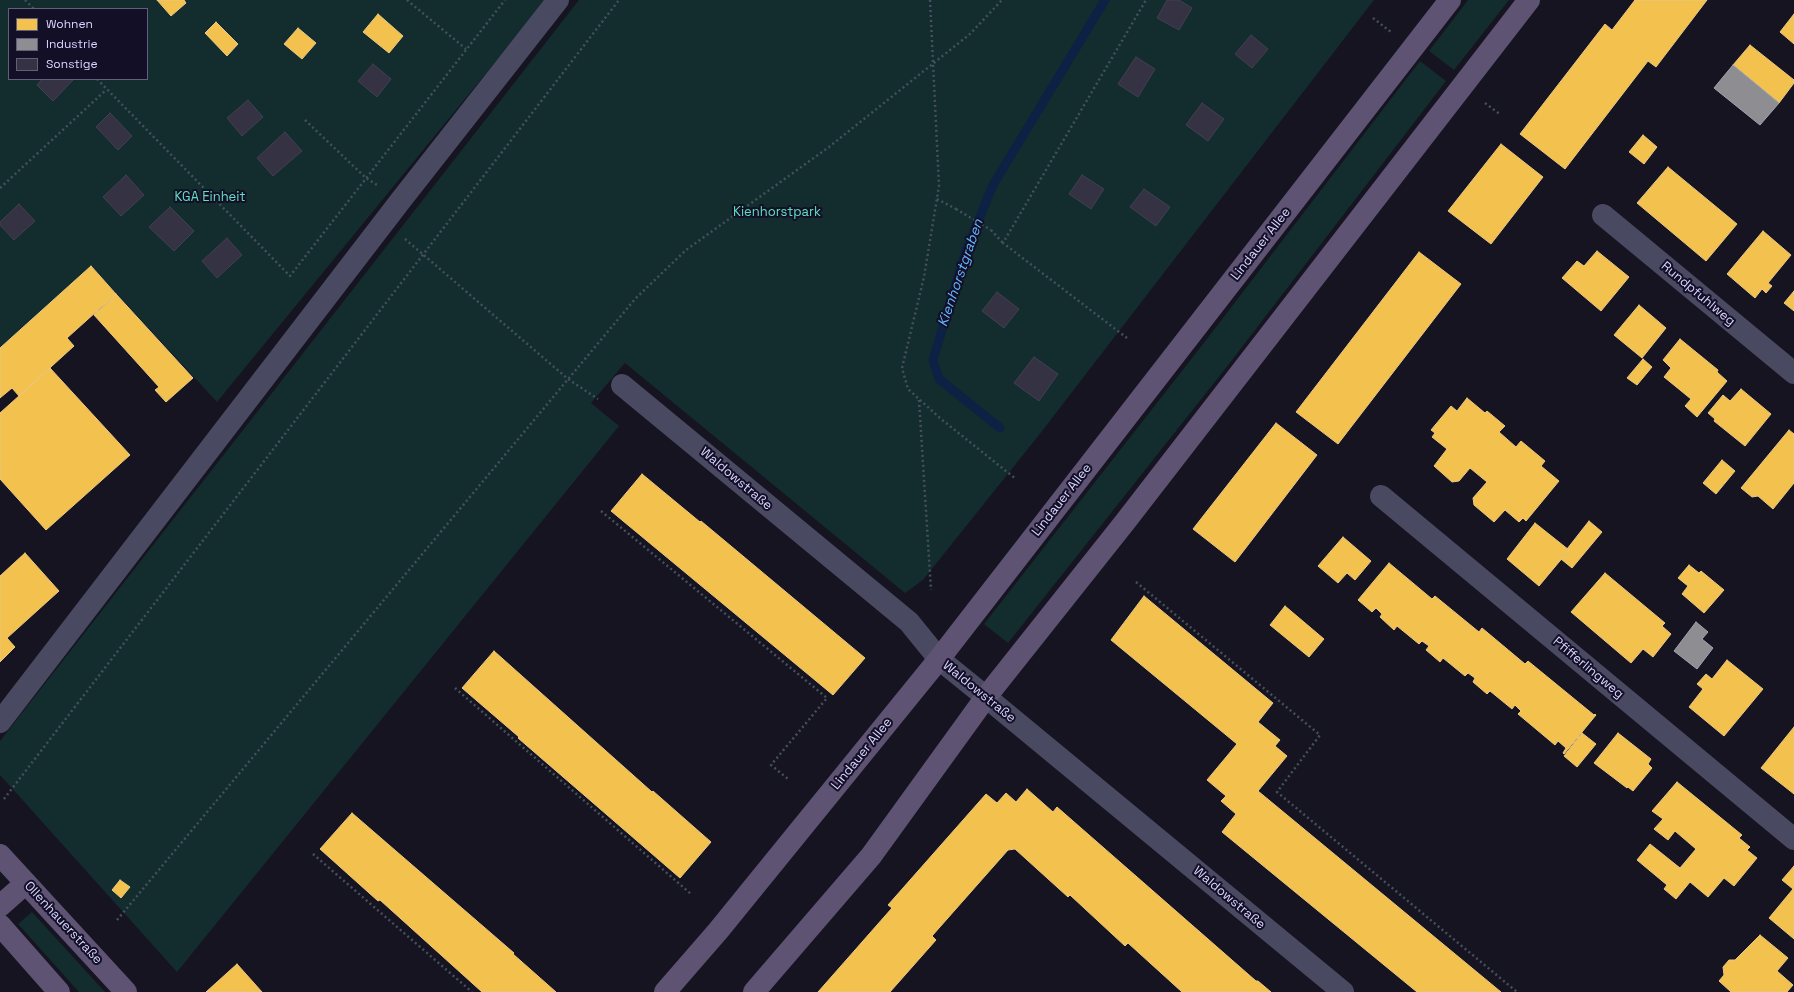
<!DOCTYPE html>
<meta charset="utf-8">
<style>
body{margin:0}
#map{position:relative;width:1794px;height:992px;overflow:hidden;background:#161421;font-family:"Space Grotesk",sans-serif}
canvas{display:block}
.legend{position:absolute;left:8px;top:8px;width:140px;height:72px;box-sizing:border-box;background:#130f26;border:1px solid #625e7d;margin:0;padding:5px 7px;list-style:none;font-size:12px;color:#d9d4ff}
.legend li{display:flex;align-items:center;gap:8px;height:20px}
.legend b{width:20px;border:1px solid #625e7d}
</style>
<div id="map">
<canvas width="1794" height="992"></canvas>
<ul class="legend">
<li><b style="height:11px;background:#f2c14e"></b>Wohnen</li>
<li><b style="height:11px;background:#8d8d92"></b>Industrie</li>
<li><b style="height:11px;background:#343243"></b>Sonstige</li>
</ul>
</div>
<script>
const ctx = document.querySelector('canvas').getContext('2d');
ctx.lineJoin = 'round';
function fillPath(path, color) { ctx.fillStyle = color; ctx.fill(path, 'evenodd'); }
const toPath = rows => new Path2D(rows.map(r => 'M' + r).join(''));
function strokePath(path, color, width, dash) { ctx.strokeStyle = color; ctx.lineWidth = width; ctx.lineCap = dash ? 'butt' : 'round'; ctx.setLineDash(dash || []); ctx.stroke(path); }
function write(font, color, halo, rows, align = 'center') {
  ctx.font = font + ' "Space Grotesk",sans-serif'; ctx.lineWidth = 4; ctx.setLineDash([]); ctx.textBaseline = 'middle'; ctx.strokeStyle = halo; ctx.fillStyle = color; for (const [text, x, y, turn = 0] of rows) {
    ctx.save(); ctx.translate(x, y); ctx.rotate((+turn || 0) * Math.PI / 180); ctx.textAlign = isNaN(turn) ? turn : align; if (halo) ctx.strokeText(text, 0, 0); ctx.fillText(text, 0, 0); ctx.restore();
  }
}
const green = toPath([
 [0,0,546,0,217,402,91,266,0,348],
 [9,9,147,9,147,79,9,79],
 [579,0,1374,0,1039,435,923,580,905,593,625,363,591,403,619,426,177,972,0,775,0,741],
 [1468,0,1509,0,1454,70,1429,51],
 [1420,61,1446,81,1229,364,1008,643,984,624,1203,344],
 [32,912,105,992,79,992,18,924]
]);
const homes = toPath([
 [157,0,184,0,186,3,171,16,157,0],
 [1635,0,1707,0,1656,67,1648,61,1565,169,1520,134,1605,24,1612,30,1635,0],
 [378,14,403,36,389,53,363,32,378,14],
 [1794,14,1794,44,1780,32,1794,14],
 [216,22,238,44,227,56,205,33,216,22],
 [298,28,316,43,302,59,284,44,298,28],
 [1750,45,1794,80,1794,83,1779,103,1733,65,1750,45],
 [1643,135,1657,147,1644,164,1629,152,1643,135],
 [1501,144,1543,177,1491,244,1448,211,1501,144],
 [1668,167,1737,224,1706,261,1637,203,1668,167],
 [1763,231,1791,255,1768,283,1772,286,1766,293,1762,289,1755,298,1727,274,1763,231],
 [1597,251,1629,277,1601,311,1562,278,1577,261,1584,266,1597,251],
 [1419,252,1461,284,1338,444,1296,412,1419,252],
 [91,266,116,294,67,338,74,346,19,396,12,388,0,398,0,348,91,266],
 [1794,291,1794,311,1784,303,1794,291],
 [116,294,193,378,166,402,155,390,159,387,94,315,116,294],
 [1639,305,1666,328,1642,358,1614,335,1639,305],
 [1680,339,1718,370,1717,372,1727,381,1697,417,1685,406,1691,399,1664,377,1671,368,1663,360,1680,339],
 [1643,359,1652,367,1637,385,1627,378,1643,359],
 [50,368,130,455,46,530,0,479,0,413,50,368],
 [1741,389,1771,414,1745,446,1714,421,1715,419,1708,413,1723,395,1730,401,1741,389],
 [1467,398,1485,413,1487,411,1505,426,1499,432,1516,447,1521,441,1545,461,1541,466,1559,481,1526,521,1523,518,1519,522,1505,510,1494,522,1474,505,1473,498,1487,482,1470,468,1459,481,1452,482,1434,466,1447,449,1432,437,1435,433,1431,430,1451,406,1457,411,1467,398],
 [1276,423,1317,455,1235,562,1193,529,1276,423],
 [1789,430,1794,434,1794,483,1773,509,1758,496,1752,497,1741,488,1789,430],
 [1722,460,1735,471,1716,494,1703,483,1722,460],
 [642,474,700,522,701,521,865,658,833,695,611,511,642,474],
 [1589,521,1602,532,1572,568,1561,559,1569,550,1567,549,1589,521],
 [1535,523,1569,550,1539,586,1507,559,1535,523],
 [1343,537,1371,561,1355,580,1347,573,1338,583,1318,566,1343,537],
 [25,553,59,591,7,638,15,647,0,662,0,576,25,553],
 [1389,563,1432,599,1435,596,1479,632,1482,628,1525,664,1528,661,1594,715,1595,714,1596,715,1564,754,1563,753,1566,748,1558,741,1555,745,1518,714,1521,711,1515,705,1512,709,1490,691,1487,694,1473,682,1475,678,1468,673,1465,676,1443,658,1440,662,1426,650,1429,646,1422,641,1419,644,1397,626,1394,630,1380,617,1382,614,1376,608,1372,612,1358,600,1389,563],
 [1689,565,1699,573,1701,571,1724,590,1704,613,1682,594,1688,586,1678,578,1689,565],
 [1605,573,1665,623,1662,626,1671,634,1653,657,1643,649,1631,663,1571,612,1605,573],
 [1144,596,1273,703,1258,722,1280,740,1275,746,1287,756,1258,791,1501,992,1417,992,1222,832,1236,814,1221,801,1226,796,1207,780,1237,744,1111,640,1144,596],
 [1285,606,1324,639,1309,657,1270,625,1285,606],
 [494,651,652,792,653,791,711,842,680,878,518,738,519,737,462,688,494,651],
 [1727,660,1763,689,1724,736,1689,707,1703,689,1697,684,1706,674,1712,679,1727,660],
 [1794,727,1794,794,1761,768,1794,727],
 [1582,733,1596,744,1577,767,1564,756,1582,733],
 [1618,733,1651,759,1648,764,1652,768,1633,791,1628,787,1627,788,1594,763,1618,733],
 [1677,782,1742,835,1739,838,1750,847,1747,850,1757,858,1734,886,1724,878,1708,897,1690,882,1676,899,1664,889,1667,885,1637,860,1650,844,1680,868,1696,849,1675,831,1668,840,1654,829,1663,819,1652,811,1677,782],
 [1027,789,1053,812,1057,807,1256,981,1258,981,1271,992,1182,992,1128,943,1125,946,1070,895,1068,897,1015,849,1008,850,932,936,936,940,890,992,818,992,892,908,888,905,986,794,997,803,1006,793,1016,802,1027,789],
 [352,813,514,953,513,954,556,992,482,992,380,900,378,901,320,849,352,813],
 [1794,866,1794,939,1769,918,1793,889,1782,880,1794,866],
 [120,880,130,887,121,898,112,890,120,880],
 [1760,935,1788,958,1777,971,1793,985,1787,992,1731,992,1719,981,1724,975,1723,967,1729,960,1735,960,1760,935],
 [237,964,262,992,206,992,237,964]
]);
const industry = toPath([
 [1733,65,1779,103,1760,125,1714,88,1733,65],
 [1696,622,1708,632,1702,639,1713,648,1697,669,1674,651,1696,622]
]);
const stream = toPath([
 [1000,428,939,379,933,360,965,253,993,185,1105,0]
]);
const building = toPath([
 [1167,0,1179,0,1192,8,1179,30,1157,18,1167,0],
 [1251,35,1268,49,1252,68,1235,54,1251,35],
 [1136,57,1155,69,1138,97,1118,84,1136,57],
 [373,64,391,79,377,97,358,81,373,64],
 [42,79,72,79,73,80,53,101,37,85,42,79],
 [248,100,263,117,242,136,227,118,248,100],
 [1202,103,1224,119,1208,141,1186,125,1202,103],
 [110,113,132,136,118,150,96,127,110,113],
 [285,132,302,151,273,176,257,158,285,132],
 [126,175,144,195,121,216,103,197,126,175],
 [1082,175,1104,189,1091,209,1069,194,1082,175],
 [1144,189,1170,207,1156,226,1130,207,1144,189],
 [19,204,35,221,14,240,0,225,0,222,19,204],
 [170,207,194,231,174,251,149,227,170,207],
 [227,238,242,255,217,278,202,261,227,238],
 [997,292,1019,309,1004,328,982,311,997,292],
 [1034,357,1058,374,1039,401,1014,383,1034,357]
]);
const path = toPath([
 [25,0,34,9],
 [407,0,466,49],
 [930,0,939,186,924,277,902,368,908,389,941,419,1016,479],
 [1373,18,1391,32],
 [97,79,290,276,505,0],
 [1485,103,1501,115],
 [305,120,366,178,377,185],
 [0,188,106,90],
 [937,199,956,209],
 [991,230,1003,243],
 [405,239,568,379,598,399],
 [1127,338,1003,243,1146,0],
 [919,400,931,590],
 [601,511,827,698,771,765,788,779],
 [1136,582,1320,735,1277,792,1517,992],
 [455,688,691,894],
 [4,799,619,0],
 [313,854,472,992],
 [117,920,635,299,686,250,829,147,970,34,1002,0]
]);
const minor = toPath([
 [1603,215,1794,373],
 [622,385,909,622,939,659,986,697,1343,992],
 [1381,496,1794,839],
 [0,722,401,200,558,0]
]);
const major = toPath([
 [0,855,126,992],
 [0,906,26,883],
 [0,925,59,992],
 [665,992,718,931,939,659,1450,0],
 [754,992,871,856,986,697,1125,522,1529,0]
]);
const pathBridge = toPath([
 [956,209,991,230]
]);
const parkNames = [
 ["KGA Einheit",210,197],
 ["Kienhorstpark",777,212]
];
const streetNames = [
 ["Lindauer Allee",1261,244,-52],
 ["Rundpfuhlweg",1698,294,40],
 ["Waldowstraße",736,479,40],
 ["Lindauer Allee",1062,500,-52],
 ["Pfifferlingweg",1588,668,40],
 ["Waldowstraße",979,692,39],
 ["Lindauer Allee",862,754,-51],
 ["Waldowstraße",1229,898,40],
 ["Ollenhauerstraße",63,923,47]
];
const waterNames = [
 ["Kienhorstgraben",961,273,-71]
];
fillPath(green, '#132c2d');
fillPath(homes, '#f2c14e');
strokePath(homes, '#eac783', 1);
fillPath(industry, '#8d8d92');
strokePath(industry, '#a4a2b3', 1);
strokePath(stream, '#0d2144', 9);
fillPath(building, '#343243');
strokePath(building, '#433f54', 1);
strokePath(path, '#44505f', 2.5, [2, 3]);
strokePath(minor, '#4a4962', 22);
strokePath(major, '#5e5373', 22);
strokePath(pathBridge, '#44505f', 2.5, [2, 3]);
write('13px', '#5fe0c0', '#130f26', parkNames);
write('13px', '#d9d4ff', '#130f26', streetNames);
write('italic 14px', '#62b6ff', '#130f26', waterNames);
</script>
